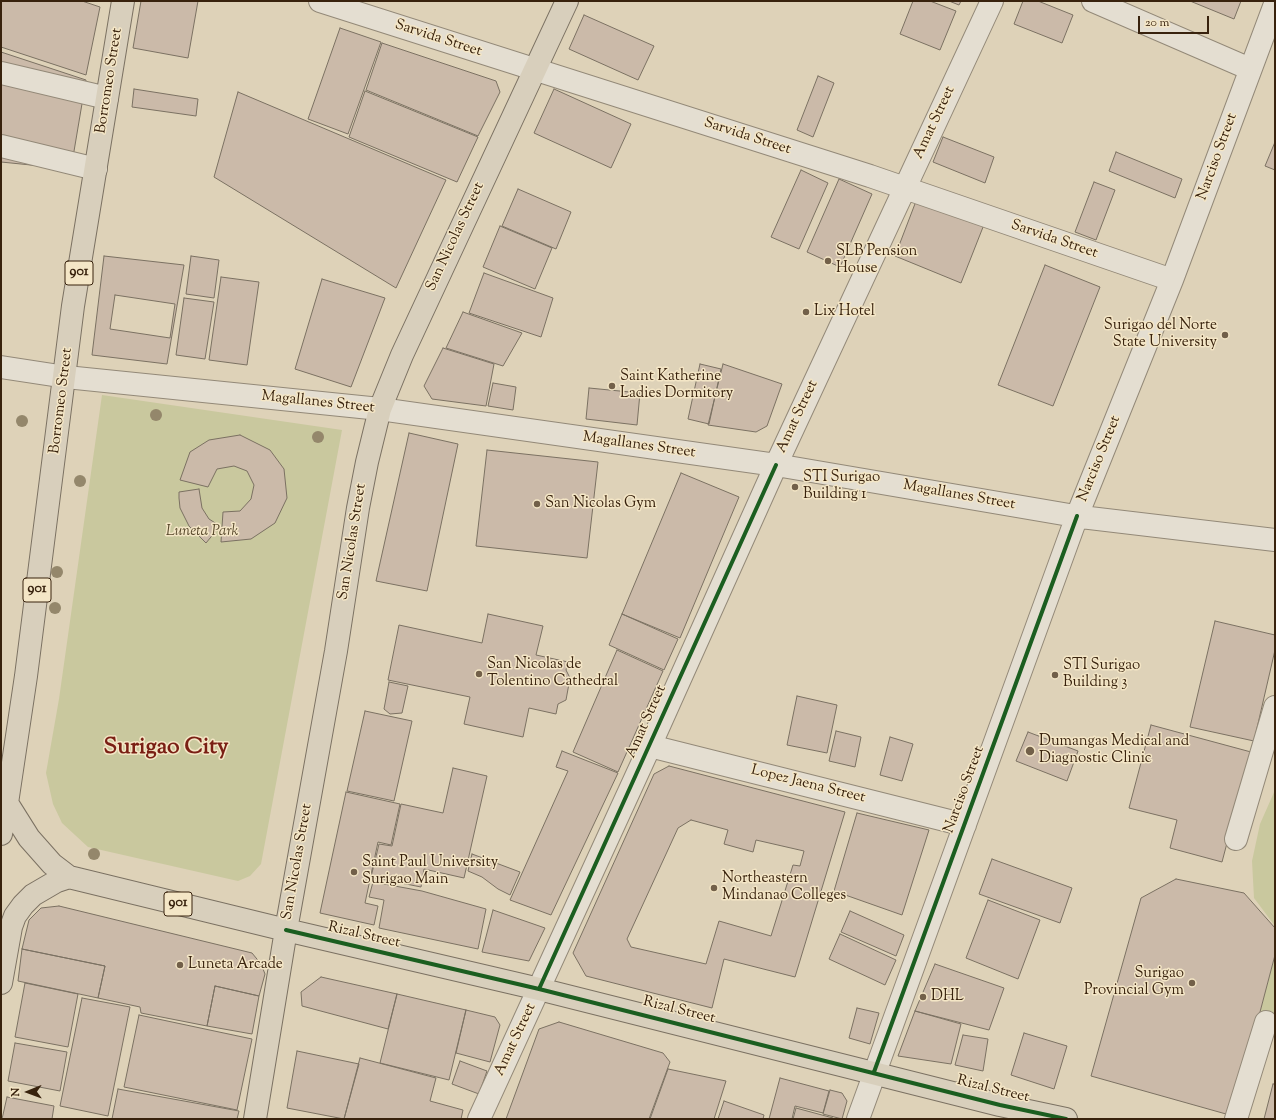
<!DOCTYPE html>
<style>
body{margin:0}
#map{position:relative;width:1276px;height:1120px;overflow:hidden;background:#ded2b8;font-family:"Sorts Mill Goudy",serif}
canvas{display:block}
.frame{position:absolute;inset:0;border:2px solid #38220d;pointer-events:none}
.north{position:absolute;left:8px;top:1072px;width:40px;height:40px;-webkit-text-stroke:3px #f4e6c6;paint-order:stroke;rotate:269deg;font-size:11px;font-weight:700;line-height:16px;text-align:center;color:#38220d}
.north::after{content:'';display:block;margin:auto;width:14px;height:18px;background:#38220d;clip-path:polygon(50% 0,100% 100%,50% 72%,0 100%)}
.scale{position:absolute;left:1138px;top:16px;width:71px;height:18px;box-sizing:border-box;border:2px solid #38220d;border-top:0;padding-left:5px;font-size:12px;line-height:14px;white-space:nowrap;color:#38220d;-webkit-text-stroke:3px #f4e6c6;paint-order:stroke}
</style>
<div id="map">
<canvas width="1276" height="1120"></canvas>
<div class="frame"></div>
<div class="north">N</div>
<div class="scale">20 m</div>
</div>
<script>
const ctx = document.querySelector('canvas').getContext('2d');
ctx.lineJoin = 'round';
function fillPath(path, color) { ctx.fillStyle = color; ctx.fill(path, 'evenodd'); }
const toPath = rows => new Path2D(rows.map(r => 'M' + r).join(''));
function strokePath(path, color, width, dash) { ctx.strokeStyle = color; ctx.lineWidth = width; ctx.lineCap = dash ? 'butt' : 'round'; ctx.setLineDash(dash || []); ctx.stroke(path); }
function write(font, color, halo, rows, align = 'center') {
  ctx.font = font + ' "Sorts Mill Goudy",serif'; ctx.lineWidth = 3; ctx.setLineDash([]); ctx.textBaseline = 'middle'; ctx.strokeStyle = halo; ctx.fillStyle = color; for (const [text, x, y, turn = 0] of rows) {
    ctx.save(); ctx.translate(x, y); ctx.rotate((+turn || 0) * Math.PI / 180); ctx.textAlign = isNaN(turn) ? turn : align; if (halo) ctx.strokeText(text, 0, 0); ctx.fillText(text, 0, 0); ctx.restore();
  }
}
const green = toPath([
 [102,395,342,430,261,864,250,876,238,881,88,847,62,823,53,804,46,773,59,699],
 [1275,790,1275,926,1254,898,1252,861,1260,824],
 [1275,955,1275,1015,1260,1012]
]);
const building = toPath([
 [1,1,82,1,100,7,86,75,1,47,1,1],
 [141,1,198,1,188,58,133,48,141,1],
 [913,1,930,1,956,11,940,50,900,34,913,1],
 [949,1,961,1,959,5,949,1],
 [1023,1,1038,1,1073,15,1062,43,1014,24,1023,1],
 [1190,1,1241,1,1234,19,1190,1],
 [584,15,654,46,638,80,569,49,584,15],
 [340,28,381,42,348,134,308,119,340,28],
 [382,43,496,81,500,92,478,136,366,90,382,43],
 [1,52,86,80,71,169,1,162,1,52],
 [818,76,834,83,813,137,797,130,818,76],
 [134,89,198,99,196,116,132,107,134,89],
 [554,89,631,124,611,168,534,133,554,89],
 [365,91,478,137,457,182,349,137,365,91],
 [238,92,446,180,396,288,214,177,238,92],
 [943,137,994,157,985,183,933,162,943,137],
 [1275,142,1275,170,1265,166,1275,142],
 [1116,152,1182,179,1175,198,1109,171,1116,152],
 [801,170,828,183,799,249,771,237,801,170],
 [839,179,872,194,840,267,807,252,839,179],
 [1094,182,1115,190,1096,240,1075,232,1094,182],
 [518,189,571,212,556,249,502,226,518,189],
 [918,196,985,222,961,283,895,256,918,196],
 [500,226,552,248,535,289,483,267,500,226],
 [104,256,184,265,167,364,92,355,104,256],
 [191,256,219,260,214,298,186,294,191,256],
 [1045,265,1100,287,1053,406,998,385,1045,265],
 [484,273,553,298,541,337,469,313,484,273],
 [221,277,259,282,247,365,209,360,221,277],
 [322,279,385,298,351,387,295,369,322,279],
 [115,295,175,304,170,338,110,329,115,295],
 [184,298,214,302,205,359,176,355,184,298],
 [463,312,522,333,503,366,446,348,463,312],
 [443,348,494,364,486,406,432,399,424,386,443,348],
 [700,364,721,369,709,424,688,419,700,364],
 [723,364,782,384,767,426,756,432,708,425,723,364],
 [493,383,516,387,513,410,488,406,493,383],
 [589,388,640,393,637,425,586,419,589,388],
 [409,433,458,444,427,591,376,581,409,433],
 [240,435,270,450,284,469,287,498,275,523,251,539,221,542,223,512,240,511,251,499,254,485,247,471,234,466,217,469,208,487,180,480,190,452,209,440,240,435],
 [487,450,598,462,587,558,476,546,487,450],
 [681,473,739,497,680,638,622,614,681,473],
 [199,489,202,508,209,519,220,526,206,543,189,526,180,508,179,498,179,492,199,489],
 [488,614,543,626,536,655,568,662,566,670,570,678,566,700,558,704,556,714,529,708,523,737,464,724,470,697,388,680,399,625,482,643,488,614],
 [622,614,678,639,664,670,609,645,622,614],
 [1215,621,1275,635,1275,650,1254,741,1190,727,1215,621],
 [617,650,663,671,618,772,573,752,617,650],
 [389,682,408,686,402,713,390,714,384,709,389,682],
 [797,696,837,705,827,753,787,745,797,696],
 [365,711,412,721,394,801,347,791,365,711],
 [1151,725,1251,752,1222,862,1170,848,1177,820,1129,808,1151,725],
 [836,731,861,737,855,767,829,761,836,731],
 [1028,732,1078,751,1067,781,1016,761,1028,732],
 [890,737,913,744,902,781,880,775,890,737],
 [562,751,618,773,551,915,510,900,568,771,556,767,562,751],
 [669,766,845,812,795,977,724,959,712,1008,586,976,573,953,654,774,669,766],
 [691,820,728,830,724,844,753,852,756,840,804,851,800,866,793,865,771,936,719,921,706,964,631,947,627,939,678,828,691,820],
 [453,768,487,776,464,878,424,869,421,887,371,877,379,844,392,846,401,804,443,813,453,768],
 [346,792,400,804,391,845,378,842,365,903,378,906,374,925,320,913,346,792],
 [857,813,929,830,902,915,834,891,857,813],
 [472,854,520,872,510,895,498,889,482,877,468,871,472,854],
 [992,859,1072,888,1060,923,979,894,992,859],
 [1176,879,1244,893,1275,928,1275,955,1260,1012,1226,1114,1091,1076,1141,898,1176,879],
 [373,882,422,891,486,909,478,949,379,928,384,900,369,897,373,882],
 [988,900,1040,920,1018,979,966,958,988,900],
 [59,906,252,953,261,964,265,974,259,996,215,986,207,1026,141,1013,140,1007,98,998,105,966,22,949,29,920,41,908,59,906],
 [493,910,545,928,529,961,482,952,493,910],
 [850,911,904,935,896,956,841,932,850,911],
 [840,934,896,960,885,985,829,959,840,934],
 [22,949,105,966,98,998,18,981,22,949],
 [935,964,1004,988,989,1030,915,1011,935,964],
 [321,977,397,994,388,1029,302,1006,301,992,321,977],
 [25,983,78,994,68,1047,15,1037,25,983],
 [215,986,259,996,252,1034,207,1026,215,986],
 [397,994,466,1010,449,1080,380,1063,397,994],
 [82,998,130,1007,108,1116,60,1106,82,998],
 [857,1008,879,1013,870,1044,849,1038,857,1008],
 [466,1010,495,1017,500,1025,490,1062,456,1053,466,1010],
 [915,1011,961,1024,951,1064,898,1056,915,1011],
 [139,1015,252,1039,237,1110,124,1087,139,1015],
 [559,1022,663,1053,670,1062,649,1119,506,1119,539,1029,559,1022],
 [1024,1033,1067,1046,1054,1089,1011,1075,1024,1033],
 [963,1035,988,1039,983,1071,955,1065,963,1035],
 [15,1043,67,1052,60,1091,8,1081,15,1043],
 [297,1051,359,1064,344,1119,287,1108,297,1051],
 [360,1058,436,1078,430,1101,463,1110,461,1119,344,1119,360,1058],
 [460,1061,487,1071,479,1094,452,1084,460,1061],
 [668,1069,726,1081,714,1119,650,1119,668,1069],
 [780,1078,829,1091,823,1113,795,1106,792,1119,769,1119,780,1078],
 [1273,1084,1275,1084,1275,1119,1264,1119,1273,1084],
 [118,1089,239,1111,237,1119,112,1119,118,1089],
 [830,1090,842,1093,847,1101,842,1119,823,1114,830,1090],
 [7,1097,54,1106,52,1119,2,1119,7,1097],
 [724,1101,764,1115,763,1119,718,1119,724,1101],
 [796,1108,833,1118,833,1119,793,1119,796,1108]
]);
const minor = toPath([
 [320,1,870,176,1172,280],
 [1093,1,1250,69],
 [1,73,107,98],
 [1,146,96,169],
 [1,367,66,377,380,409,776,465,1081,517,1275,540],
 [650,746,965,825],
 [1236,839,1275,707],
 [479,1119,650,746,776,465,992,1],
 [858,1119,1077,516,1172,280,1275,4],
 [1236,1119,1266,1022]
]);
const major = toPath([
 [7,803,29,838,52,864,69,877,286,930,539,989,1000,1105,1066,1119],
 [1,834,7,803,26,676,73,306,123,1],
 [1,983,11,927,15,916,23,905,33,895,57,881,69,877],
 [255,1119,286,930,336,651,358,508,367,462,380,409,402,355,567,1]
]);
const cycleway = toPath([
 [286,930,539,989,1000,1105,1066,1119],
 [539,989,776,465],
 [874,1072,1077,516]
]);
const trees = [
 [156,415],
 [22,421],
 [318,437],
 [80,481],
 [57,572],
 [55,608],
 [94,854]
];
const markers = [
 [828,261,4,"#726049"],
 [806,312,4,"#726049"],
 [1225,335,4,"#726049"],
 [612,386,4,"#726049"],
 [795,487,4,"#726049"],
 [537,504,4,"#726049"],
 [479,674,4,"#726049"],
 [1055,675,4,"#726049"],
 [1030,751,5,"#726049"],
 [354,872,4,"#726049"],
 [714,888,4,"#726049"],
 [180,965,4,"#726049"],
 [1192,983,4,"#726049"],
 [923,997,4,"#726049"]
];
const shields = [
 [79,273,28],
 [37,590,28],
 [178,904,28]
];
const shieldNames = [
 ["901",79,273],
 ["901",37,590],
 ["901",178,904]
];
const streetNames = [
 ["Sarvida Street",438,39,18],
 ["Borromeo Street",110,81,-81],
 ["Amat Street",935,123,-65],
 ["Sarvida Street",747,137,18],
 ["Narciso Street",1218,157,-70],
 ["San Nicolas Street",456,237,-65],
 ["Sarvida Street",1054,240,19],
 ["Borromeo Street",62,401,-83],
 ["Magallanes Street",318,403,6],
 ["Amat Street",798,417,-65],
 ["Magallanes Street",639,446,8],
 ["Narciso Street",1100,459,-68],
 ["Magallanes Street",959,496,10],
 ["San Nicolas Street",353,542,-81],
 ["Amat Street",647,722,-66],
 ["Lopez Jaena Street",808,785,14],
 ["Narciso Street",965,790,-70],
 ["San Nicolas Street",298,862,-80],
 ["Rizal Street",364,936,13],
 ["Rizal Street",679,1011,14],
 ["Amat Street",516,1040,-65],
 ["Rizal Street",993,1090,14]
];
const poiNames = [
 ["SLB Pension",836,252],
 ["House",836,269],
 ["Lix Hotel",814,312],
 ["Surigao del Norte",1217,326,"right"],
 ["State University",1217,343,"right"],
 ["Saint Katherine",620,377],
 ["Ladies Dormitory",620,394],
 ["STI Surigao",803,478],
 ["Building 1",803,495],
 ["San Nicolas Gym",545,504],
 ["San Nicolas de",487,665],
 ["Tolentino Cathedral",487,682],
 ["STI Surigao",1063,666],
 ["Building 3",1063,683],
 ["Dumangas Medical and",1039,742],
 ["Diagnostic Clinic",1039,759],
 ["Saint Paul University",362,863],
 ["Surigao Main",362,880],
 ["Northeastern",722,879],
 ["Mindanao Colleges",722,896],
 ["Luneta Arcade",188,965],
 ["Surigao",1184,974,"right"],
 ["Provincial Gym",1184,991,"right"],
 ["DHL",931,997]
];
const parkNames = [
 ["Luneta Park",202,532]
];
const townNames = [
 ["Surigao City",166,749]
];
fillPath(green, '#c9c89e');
fillPath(building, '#cbbaa9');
strokePath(building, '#7b7162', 1);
strokePath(minor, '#938978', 24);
strokePath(major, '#7b7162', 24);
strokePath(minor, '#e4ded1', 22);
strokePath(major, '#d8cfbc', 22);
strokePath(cycleway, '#1b5e20', 4);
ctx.fillStyle = '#94876b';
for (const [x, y] of trees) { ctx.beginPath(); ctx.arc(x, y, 6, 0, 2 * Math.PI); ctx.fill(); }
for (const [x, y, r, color] of markers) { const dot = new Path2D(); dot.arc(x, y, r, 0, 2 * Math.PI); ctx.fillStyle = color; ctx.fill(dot); strokePath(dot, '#f4e6c6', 1.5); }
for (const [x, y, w] of shields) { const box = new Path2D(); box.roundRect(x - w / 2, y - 12, w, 24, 3); ctx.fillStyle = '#f4e6c6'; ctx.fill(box); strokePath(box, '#38220d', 1); }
write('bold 14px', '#38220d', null, shieldNames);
write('15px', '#38220d', '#f4e6c6', streetNames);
write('15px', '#38220d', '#f4e6c6', poiNames, 'left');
write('italic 15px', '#58492c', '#f4e6c6', parkNames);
write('bold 23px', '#7a1f14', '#f4e6c6', townNames);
</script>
